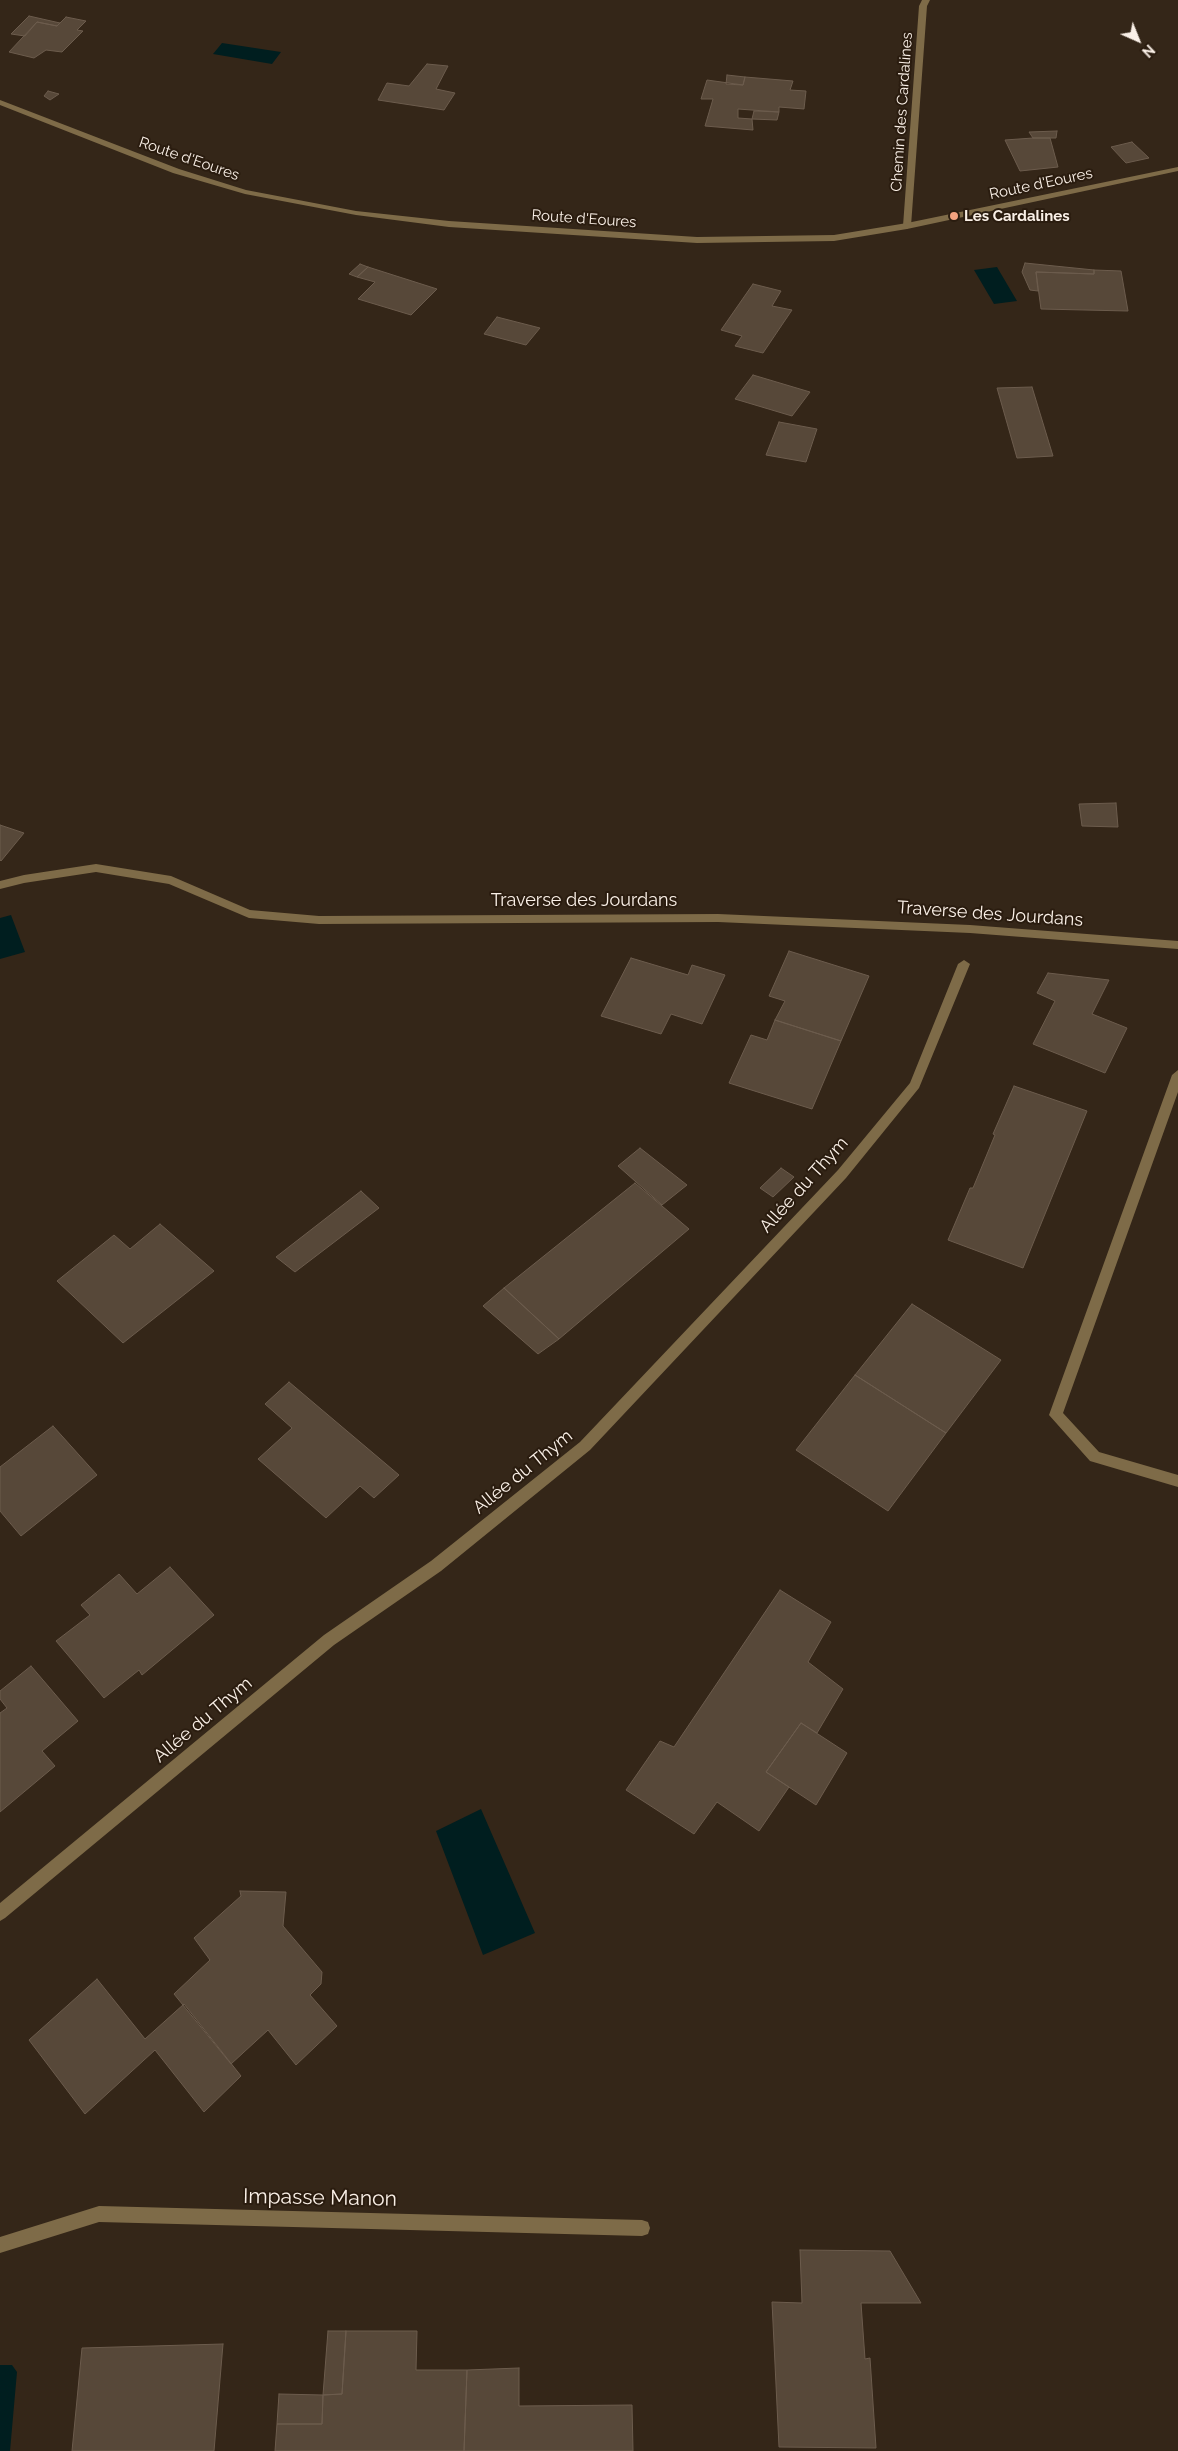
<!DOCTYPE html>
<meta charset="utf-8">
<style>
body{margin:0}
#map{position:relative;width:1178px;height:2451px;overflow:hidden;background:#342618;font-family:Raleway,sans-serif}
canvas{display:block}
.north{position:absolute;left:1113px;top:15px;width:50px;height:50px;-webkit-text-stroke:4px #2a1c0f;paint-order:stroke;rotate:136deg;font-size:14px;font-weight:700;line-height:20px;text-align:center;color:#faf0e7}
.north::after{content:'';display:block;margin:auto;width:18px;height:22px;background:#faf0e7;clip-path:polygon(50% 0,100% 100%,50% 72%,0 100%)}
</style>
<div id="map">
<canvas width="1178" height="2451"></canvas>
<div class="north">N</div>
</div>
<script>
const ctx = document.querySelector('canvas').getContext('2d');
ctx.lineJoin = 'round';
function fillPath(path, color) { ctx.fillStyle = color; ctx.fill(path, 'evenodd'); }
const toPath = rows => new Path2D(rows.map(r => 'M' + r).join(''));
function strokePath(path, color, width, dash) { ctx.strokeStyle = color; ctx.lineWidth = width; ctx.lineCap = dash ? 'butt' : 'round'; ctx.setLineDash(dash || []); ctx.stroke(path); }
function write(font, color, halo, rows, align = 'center') {
  ctx.font = font + ' Raleway,sans-serif'; ctx.lineWidth = 4; ctx.setLineDash([]); ctx.textBaseline = 'middle'; ctx.strokeStyle = halo; ctx.fillStyle = color; for (const [text, x, y, turn = 0] of rows) {
    ctx.save(); ctx.translate(x, y); ctx.rotate((+turn || 0) * Math.PI / 180); ctx.textAlign = isNaN(turn) ? turn : align; if (halo) ctx.strokeText(text, 0, 0); ctx.fillText(text, 0, 0); ctx.restore();
  }
}
const water = toPath([
 [222,43,281,52,272,64,213,54],
 [997,267,1017,301,994,304,974,270],
 [11,915,25,952,0,959,0,918],
 [481,1809,535,1933,483,1955,436,1831],
 [0,2365,12,2365,17,2372,10,2451,0,2451]
]);
const building = toPath([
 [29,16,60,23,57,26,37,22,25,36,11,34,29,16],
 [66,17,86,21,77,30,83,31,62,52,46,50,34,58,9,52,37,22,57,26,66,17],
 [427,64,448,66,436,89,455,93,444,110,378,100,387,83,409,86,427,64],
 [727,75,745,77,743,85,726,84,727,75],
 [745,77,793,81,790,90,806,91,804,109,779,107,779,112,738,109,738,118,752,119,753,130,705,126,713,99,701,99,707,80,743,85,745,77],
 [48,91,59,94,50,100,44,96,48,91],
 [754,111,779,112,777,120,752,119,754,111],
 [1057,131,1056,138,1033,138,1029,132,1057,131],
 [1033,138,1050,138,1058,167,1020,171,1005,140,1033,138],
 [1132,142,1149,158,1126,163,1111,147,1132,142],
 [1025,263,1094,270,1094,274,1036,272,1038,291,1030,290,1022,272,1025,263],
 [360,264,368,267,357,277,349,274,360,264],
 [368,267,437,289,411,315,358,299,375,282,357,277,368,267],
 [1094,270,1121,271,1128,311,1041,309,1036,272,1094,274,1094,270],
 [753,284,781,291,772,306,792,310,763,353,735,346,742,336,721,330,753,284],
 [497,317,540,328,526,345,484,334,497,317],
 [753,375,810,392,792,416,735,399,753,375],
 [1032,387,1053,456,1017,458,997,388,1032,387],
 [779,422,817,429,806,462,766,455,779,422],
 [1116,803,1118,827,1082,826,1079,804,1116,803],
 [0,825,24,833,1,861,0,860,0,825],
 [789,951,869,976,841,1041,775,1020,785,1001,769,996,789,951],
 [631,958,688,975,692,965,725,975,702,1024,671,1014,661,1034,601,1016,631,958],
 [1048,973,1109,980,1092,1014,1127,1028,1105,1073,1033,1044,1055,1001,1037,993,1048,973],
 [775,1020,841,1041,812,1109,729,1083,751,1035,767,1040,775,1020],
 [1014,1086,1087,1111,1023,1268,948,1240,970,1188,973,1188,995,1135,993,1134,1014,1086],
 [640,1148,687,1185,662,1205,618,1166,640,1148],
 [781,1168,794,1177,773,1197,760,1188,781,1168],
 [635,1183,689,1229,559,1339,504,1288,635,1183],
 [361,1191,379,1208,295,1272,276,1257,361,1191],
 [160,1224,214,1271,123,1343,57,1281,114,1235,130,1249,160,1224],
 [504,1288,559,1339,538,1354,483,1306,504,1288],
 [912,1304,1001,1360,946,1433,855,1375,912,1304],
 [855,1375,946,1433,888,1511,796,1450,855,1375],
 [289,1382,399,1475,374,1498,360,1486,326,1518,258,1459,292,1428,265,1404,289,1382],
 [53,1426,97,1475,21,1536,0,1511,0,1467,53,1426],
 [170,1567,214,1615,142,1675,139,1670,104,1698,56,1641,90,1615,81,1605,119,1574,137,1594,170,1567],
 [780,1590,831,1622,808,1662,843,1689,817,1733,801,1723,766,1772,789,1787,759,1831,717,1802,694,1834,626,1790,660,1741,674,1747,780,1590],
 [31,1666,78,1721,42,1751,55,1766,0,1812,0,1713,7,1708,0,1699,0,1691,31,1666],
 [801,1723,847,1753,816,1805,766,1772,801,1723],
 [240,1891,286,1892,283,1926,322,1972,321,1984,310,1995,337,2026,296,2065,268,2030,231,2064,174,1994,210,1960,194,1938,241,1896,240,1891],
 [97,1979,145,2039,184,2004,241,2076,204,2112,155,2050,85,2114,29,2040,97,1979],
 [800,2250,890,2251,921,2303,861,2303,865,2359,870,2358,876,2448,779,2447,772,2302,802,2303,800,2250],
 [328,2331,346,2331,342,2394,323,2395,328,2331],
 [346,2331,417,2331,416,2370,467,2370,464,2451,275,2451,277,2424,322,2424,323,2395,342,2394,346,2331],
 [223,2344,214,2451,72,2451,82,2348,223,2344],
 [519,2368,519,2406,632,2405,633,2451,464,2451,467,2370,519,2368],
 [279,2394,323,2395,322,2424,277,2424,279,2394]
]);
const service = toPath([
 [1178,1070,1178,1092,1063,1413,1099,1452,1178,1475,1178,1487,1090,1461,1049,1415,1172,1075,1178,1070]
]);
const minor = toPath([
 [922,0,930,0,927,6,911,226,907,229,903,226,919,6,922,0],
 [96,864,171,876,250,910,319,916,718,914,970,925,1178,941,1178,949,970,933,718,922,319,924,249,918,169,884,96,872,24,883,0,889,0,881,24,875,96,864],
 [964,960,970,964,919,1088,846,1178,590,1450,441,1571,334,1645,5,1918,0,1921,0,1903,324,1635,431,1561,580,1442,838,1170,910,1083,958,964,964,960],
 [99,2206,642,2220,648,2222,650,2228,648,2234,642,2236,99,2222,0,2253,0,2237,99,2206]
]);
const tertiary = toPath([
 [0,100,179,169,246,190,356,211,449,221,697,237,834,235,907,223,1178,167,1178,171,907,229,834,241,697,243,449,227,356,215,245,194,173,173,0,105,0,100]
]);
const markers = [
 [954,216,5,"#f2a17e"]
];
const farStreetnames = [
 ["Chemin des Cardalines",902,112,-86],
 ["Route d'Eoures",189,159,19],
 ["Route d'Eoures",1041,184,-12],
 ["Route d'Eoures",584,219,4]
];
const farPoinames = [
 ["Les Cardalines",964,216]
];
const streetNames = [
 ["Traverse des Jourdans",584,901],
 ["Traverse des Jourdans",990,914,4],
 ["Allée du Thym",804,1185,-48],
 ["Allée du Thym",523,1472,-39],
 ["Allée du Thym",203,1720,-40]
];
const nearStreetnames = [
 ["Impasse Manon",320,2198,1]
];
fillPath(water, '#001e1f');
fillPath(building, '#574839');
strokePath(building, '#6c5c4d', 1);
fillPath(service, '#7e6b48');
fillPath(minor, '#7e6b48');
fillPath(tertiary, '#7e6b48');
for (const [x, y, r, color] of markers) { const dot = new Path2D(); dot.arc(x, y, r, 0, 2 * Math.PI); ctx.fillStyle = color; ctx.fill(dot); strokePath(dot, '#2a1c0f', 2); }
write('15px', '#faf0e7', '#2a1c0f', farStreetnames);
write('bold 15px', '#faf0e7', '#2a1c0f', farPoinames, 'left');
write('18px', '#faf0e7', '#2a1c0f', streetNames);
write('21px', '#faf0e7', '#2a1c0f', nearStreetnames);
</script>
